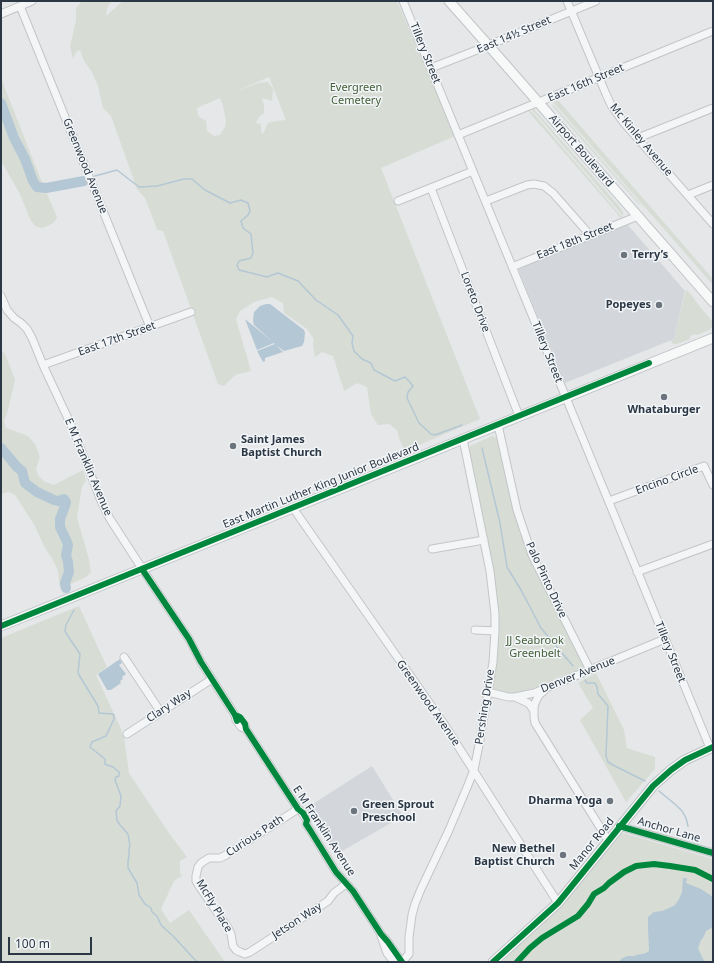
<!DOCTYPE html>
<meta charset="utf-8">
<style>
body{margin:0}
#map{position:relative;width:714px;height:963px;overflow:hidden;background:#e5e7e9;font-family:"Noto Sans",sans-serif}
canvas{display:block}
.frame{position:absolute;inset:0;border:2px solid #2b3744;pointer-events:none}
.scale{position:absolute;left:8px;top:937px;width:84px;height:18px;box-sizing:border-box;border:2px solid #2b3744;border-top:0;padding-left:5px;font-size:12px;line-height:14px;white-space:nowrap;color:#2b3744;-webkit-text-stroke:3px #f3f6f8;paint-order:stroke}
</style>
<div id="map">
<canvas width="714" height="963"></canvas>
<div class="frame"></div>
<div class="scale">100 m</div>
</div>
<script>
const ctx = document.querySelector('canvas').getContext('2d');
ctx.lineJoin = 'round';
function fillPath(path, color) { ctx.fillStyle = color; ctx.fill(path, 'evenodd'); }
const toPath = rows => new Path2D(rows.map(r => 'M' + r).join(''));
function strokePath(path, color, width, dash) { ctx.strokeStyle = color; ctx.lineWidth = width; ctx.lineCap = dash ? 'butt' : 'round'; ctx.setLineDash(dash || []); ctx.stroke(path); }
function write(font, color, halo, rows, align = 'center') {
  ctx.font = font + ' "Noto Sans",sans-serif'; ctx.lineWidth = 3; ctx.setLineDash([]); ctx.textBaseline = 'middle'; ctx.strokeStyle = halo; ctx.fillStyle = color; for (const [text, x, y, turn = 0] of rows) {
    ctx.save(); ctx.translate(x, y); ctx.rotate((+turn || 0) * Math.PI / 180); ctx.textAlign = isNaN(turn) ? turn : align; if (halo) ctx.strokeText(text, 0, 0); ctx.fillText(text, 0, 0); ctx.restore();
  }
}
const built = toPath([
 [627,224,685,291,674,339,565,383,519,271,519,269],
 [372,766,403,816,337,854,325,837,324,834,315,819,310,816,305,809]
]);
const green = toPath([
 [82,1,111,1,107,9,106,16,123,1,397,1,455,136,381,168,480,419,405,451,399,438,397,430,389,424,378,425,371,414,367,387,357,383,344,391,333,356,322,352,315,357,313,344,314,339,307,329,284,313,283,303,272,297,254,302,240,311,236,319,251,371,235,375,224,386,218,384,163,231,157,230,155,224,145,198,137,189,111,116,103,108,98,86,92,72,84,61,80,50,76,52,73,59,70,46,76,21,76,8],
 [269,77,286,120,276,121,268,123,263,134,261,132,261,124,256,123,259,117,264,113,264,105,262,98,272,101,273,89,268,82,258,83,234,92],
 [220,98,223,106,226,121,225,127,220,135,214,136,207,131,206,120,202,119,198,115,197,108],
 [1,78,37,170,57,217,55,221,50,225,42,228,35,226,30,219,20,194,1,161],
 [555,99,557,99,713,279,713,285,553,102],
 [552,103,644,208,637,202,554,108],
 [530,109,534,109,619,206,623,212,623,216,536,114],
 [529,110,535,115,622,217,621,218,528,111],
 [686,290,690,293,700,307,713,322,713,326,709,330,697,335,696,335,695,334,690,336,690,339,677,344,674,344,672,343,671,340,674,339],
 [1,349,6,356,15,380,8,410,4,421,6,428,28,436,35,444,40,457,36,469,38,475,45,482,54,485,83,470,86,480,82,487,77,517,89,560,91,572,86,577,60,589,58,571,53,560,45,548,35,526,15,495,9,492,1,494],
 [492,436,495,437,497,439,516,520,528,555,584,665,583,667,580,670,556,678,551,681,523,692,506,693,494,690,492,689,498,612,496,588,492,563,469,451,470,446],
 [79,606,107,667,96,675,121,729,122,734,124,737,129,773,169,833,187,857,180,861,180,873,182,876,174,881,161,909,170,923,189,910,225,962,1,962,1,638],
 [596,673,624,730,627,748,655,757,655,769,626,802,580,720,593,708,578,683],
 [623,833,713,859,713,962,502,962,538,926,569,897,621,834]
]);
const water = toPath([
 [266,304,270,304,304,330,305,333,304,342,302,346,284,351,276,345,283,352,265,358,265,361,263,362,257,351,275,344,274,343,257,350,245,319,273,342,254,325,253,321,254,312,260,306],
 [120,659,122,663,119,665,126,674,122,677,123,679,120,681,121,683,111,690,107,690,98,674],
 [683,878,687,878,686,883,701,889,713,897,713,927,706,931,703,938,701,940,698,948,702,957,705,962,619,962,621,959,627,956,634,956,637,955,646,953,649,951,649,949,648,929,648,917,654,912,662,911,669,908,675,905,679,899,682,892]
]);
const stream = toPath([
 [95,176,117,170,139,187,157,186,184,179,192,179,205,190,230,203,241,200,248,203,250,211,248,215,241,221,243,228,251,234,253,253,251,258,239,261,237,265,239,270,267,277,278,273,298,281,316,300,338,315,353,336,352,343,354,351,362,359,371,363,374,370,395,381,405,377,408,380,413,386,408,392,407,398,419,423,431,434,435,435,462,425],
 [482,448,500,523,507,567,521,590,541,628,573,666],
 [74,610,66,625,65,631,66,633,80,654,78,672,79,675,98,706,99,713,112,714,114,715,114,719,106,736,92,742,90,747,105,759,105,764,107,765,113,767,119,772,119,776,116,777,115,780,121,796,120,806,116,811,117,820,120,825,128,834,130,846,129,848,129,856,128,861,128,868,137,883,139,895,145,904,151,908,152,912,157,916,161,925,174,937,197,962],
 [585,680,587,683,595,683,597,687,598,694,608,706,606,756,608,762,613,765,645,781],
 [659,791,676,805,682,811,686,818,688,826]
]);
const river = toPath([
 [1,103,14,138,25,159,33,181,37,187,46,188,84,181],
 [1,448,17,467,22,471,25,483,37,492,54,500,58,501,64,499,66,502,65,506,60,519,60,527,67,542,68,545,66,555,68,562,69,572,65,583,66,588]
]);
const minor = toPath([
 [403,1,710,748],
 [567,1,606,94,611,105,624,123,713,224],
 [20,6,150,327],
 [1,14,32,1],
 [431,68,477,50,596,1],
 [458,135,713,31],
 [638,138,713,108],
 [431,188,519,416],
 [688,195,713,185],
 [398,201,473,171],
 [486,201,527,185,534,184,544,186,553,193,590,235],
 [512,267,638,216],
 [1,296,7,310,14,318,21,323,27,329,32,338,43,365,72,427,102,503,110,519,158,593,189,639,201,662,235,715,236,720,241,727,246,729],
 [43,365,191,312],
 [498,425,517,510,532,555,590,670],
 [609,501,704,466,713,485],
 [293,508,442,721,558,903],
 [432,549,484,540],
 [637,572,713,544],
 [475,630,495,631],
 [124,657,160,711],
 [544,691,539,695,536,701,534,706,534,717,535,723,608,840],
 [488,692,508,697,515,697,534,693,665,639],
 [515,697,528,703,530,705,534,711],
 [245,725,246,729,298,809,301,811,304,816,307,820,306,824,310,830,336,872,353,891,381,934,388,942,402,962],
 [127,734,212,679],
 [298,809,226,855,220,858,209,858,201,863,198,867,196,876,196,881,199,886,228,928,231,934,233,946,236,950,240,952,245,954,250,952,325,903,328,901,334,893,346,884],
 [619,826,713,853],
 [381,936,387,953,394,962],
 [402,962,409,954,409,937,412,915,415,904,421,889,449,830,468,785,474,770,480,740,493,662,495,631,495,614,490,571,463,439]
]);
const major = toPath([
 [449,1,496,54,713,302],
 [1,626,713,338],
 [493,962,558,903,653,786,671,770,685,760,713,747]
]);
const cycleway = toPath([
 [142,569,189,639,201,662,235,715,237,721],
 [1,626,649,363],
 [235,715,240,717,243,721,245,724,246,729,298,809,303,813,307,820,306,824,310,830,336,872,353,891,381,934,388,942,402,962],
 [619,826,713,853],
 [493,962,558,903,653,786,671,770,685,760,713,747],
 [517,962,530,948,542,938,578,916,588,904,594,894,604,888,609,883,624,872,636,866,654,864,670,866,695,870,713,879]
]);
const markers = [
 [624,255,4,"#6c757e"],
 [659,305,4,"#6c757e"],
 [664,397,4,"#6c757e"],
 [233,446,4,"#6c757e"],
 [610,801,4,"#6c757e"],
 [354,811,4,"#6c757e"],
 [563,855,4,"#6c757e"]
];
const streetNames = [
 ["East 14½ Street",514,35,-23],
 ["Tillery Street",425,53,68],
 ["East 16th Street",586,83,-23],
 ["Mc Kinley Avenue",641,140,50],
 ["Airport Boulevard",581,151,49],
 ["Greenwood Avenue",85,166,68],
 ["East 18th Street",575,241,-22],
 ["Loreto Drive",475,302,69],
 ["East 17th Street",117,339,-20],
 ["Tillery Street",547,352,68],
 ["E M Franklin Avenue",88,467,67],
 ["Encino Circle",667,480,-20],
 ["East Martin Luther King Junior Boulevard",321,486,-22],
 ["Palo Pinto Drive",546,580,65],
 ["Tillery Street",670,652,68],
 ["Denver Avenue",578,675,-22],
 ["Greenwood Avenue",428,703,55],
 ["Clary Way",169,706,-33],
 ["Pershing Drive",485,707,-81],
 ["Anchor Lane",669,830,16],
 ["E M Franklin Avenue",324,831,57],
 ["Curious Path",255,836,-33],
 ["Manor Road",592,844,-51],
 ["McFly Place",214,906,59],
 ["Jetson Way",297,921,-33]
];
const parkNames = [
 ["Evergreen",356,88],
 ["Cemetery",356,101],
 ["JJ Seabrook",535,641],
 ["Greenbelt",535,654]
];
const poiNames = [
 ["Terry’s",632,255],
 ["Popeyes",651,305,"right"],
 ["Whataburger",664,410,"center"],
 ["Saint James",241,440],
 ["Baptist Church",241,453],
 ["Dharma Yoga",602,801,"right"],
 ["Green Sprout",362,805],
 ["Preschool",362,818],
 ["New Bethel",555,849,"right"],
 ["Baptist Church",555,862,"right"]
];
fillPath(built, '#d3d7dc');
fillPath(green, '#d7ddd5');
fillPath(water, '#b4c7d4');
strokePath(stream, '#b4c7d4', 1.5);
strokePath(river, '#b4c7d4', 10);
strokePath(minor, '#c3c5c7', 9);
strokePath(major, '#c1c4c7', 11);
strokePath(minor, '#f4f5f6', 7);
strokePath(major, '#f7f8f8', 9);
strokePath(cycleway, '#00873e', 6);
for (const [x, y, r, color] of markers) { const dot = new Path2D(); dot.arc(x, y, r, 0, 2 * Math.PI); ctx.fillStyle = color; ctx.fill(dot); strokePath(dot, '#f3f6f8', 1.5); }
write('11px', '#2b3744', '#f3f6f8', streetNames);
write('11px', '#445f38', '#f3f6f8', parkNames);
write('bold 11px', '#2b3744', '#f3f6f8', poiNames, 'left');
</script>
